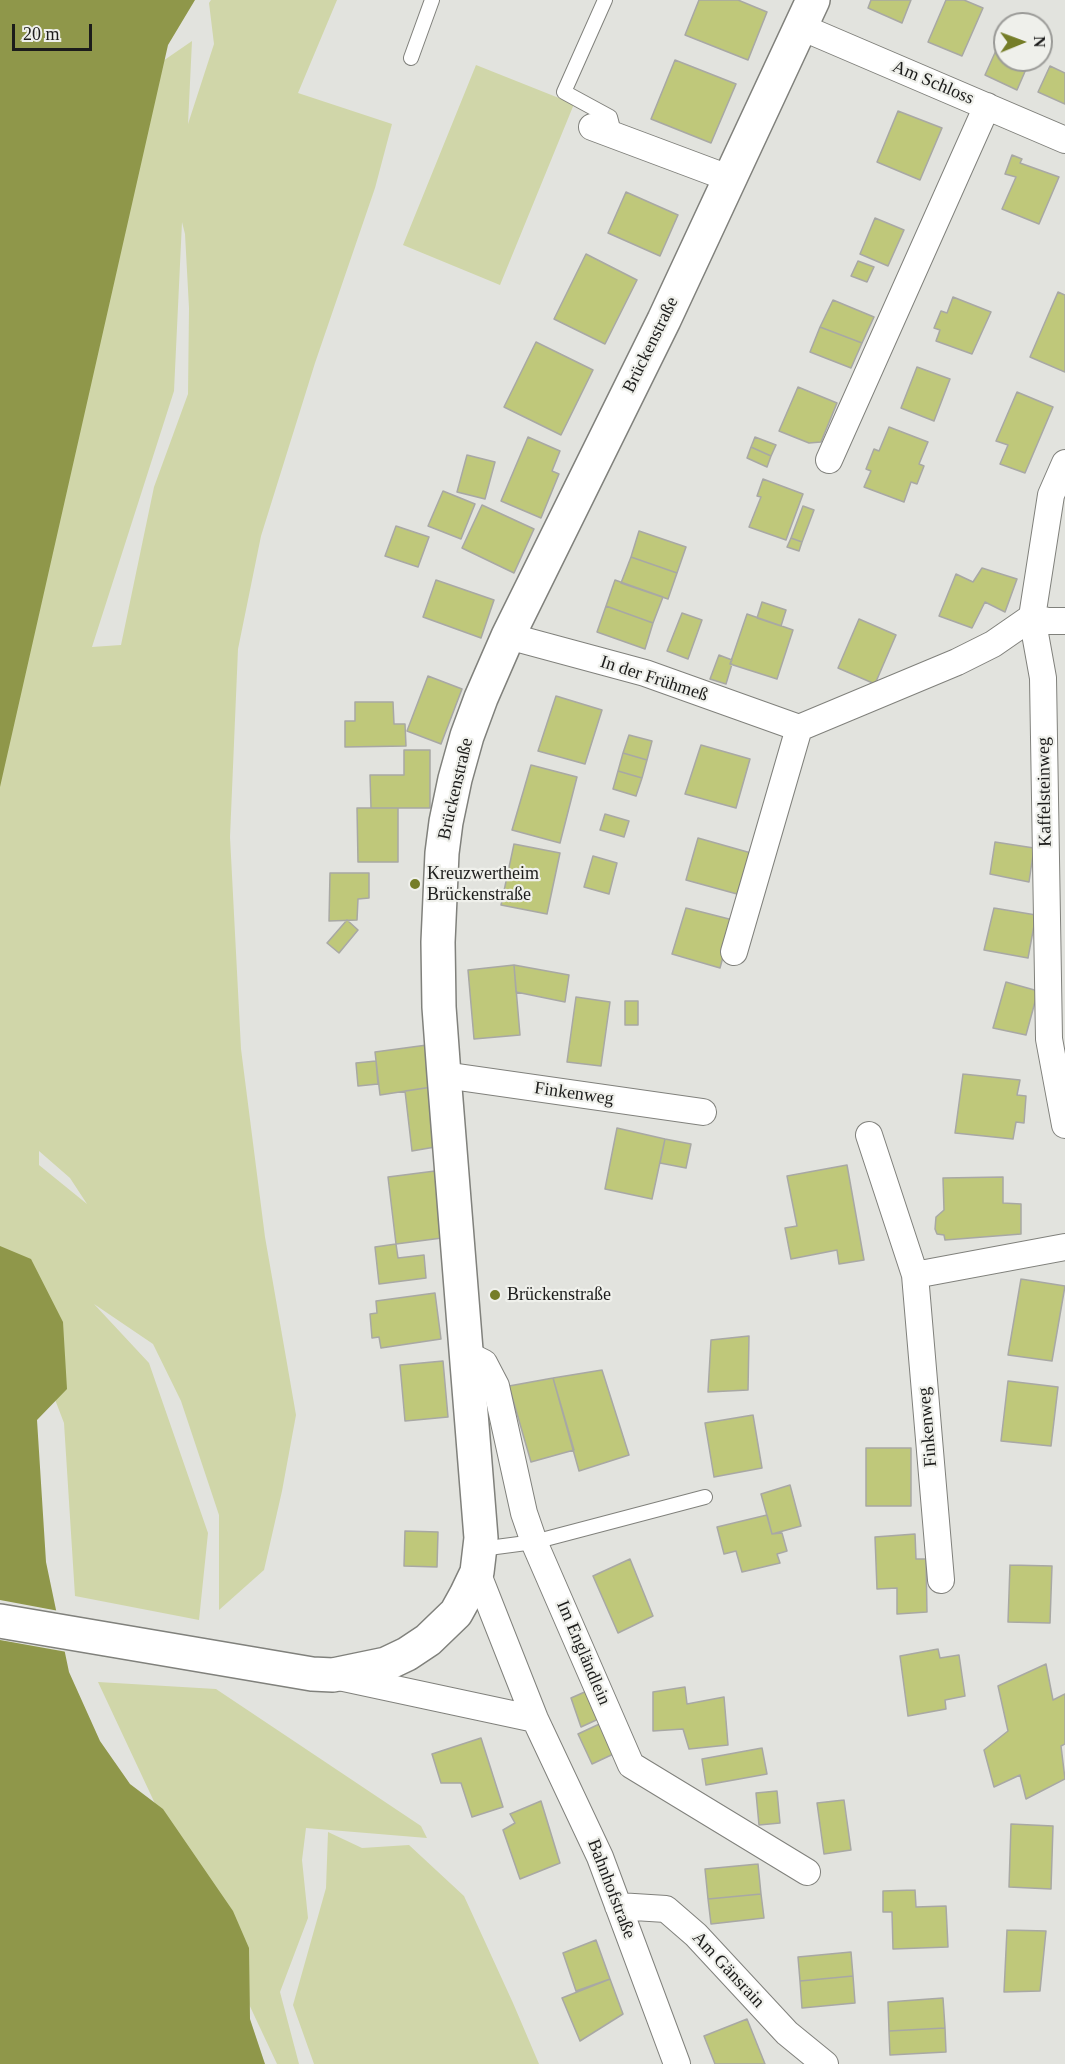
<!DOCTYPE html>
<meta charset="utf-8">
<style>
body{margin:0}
#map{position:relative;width:1065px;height:2064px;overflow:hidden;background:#e2e3de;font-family:"Times New Roman",serif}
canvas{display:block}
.north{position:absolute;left:993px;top:12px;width:60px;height:60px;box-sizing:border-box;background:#eff0eb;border:2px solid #9b9b98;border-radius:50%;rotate:89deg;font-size:16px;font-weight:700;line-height:24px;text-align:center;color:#1c1c1b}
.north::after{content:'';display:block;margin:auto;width:21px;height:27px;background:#757d28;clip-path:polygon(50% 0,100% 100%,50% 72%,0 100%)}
.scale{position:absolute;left:12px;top:24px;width:80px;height:27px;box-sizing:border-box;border:3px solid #1c1c1b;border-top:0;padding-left:8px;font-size:18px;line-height:21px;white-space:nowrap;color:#1c1c1b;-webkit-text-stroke:4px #eff0eb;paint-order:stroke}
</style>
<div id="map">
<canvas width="1065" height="2064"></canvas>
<div class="north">N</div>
<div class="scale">20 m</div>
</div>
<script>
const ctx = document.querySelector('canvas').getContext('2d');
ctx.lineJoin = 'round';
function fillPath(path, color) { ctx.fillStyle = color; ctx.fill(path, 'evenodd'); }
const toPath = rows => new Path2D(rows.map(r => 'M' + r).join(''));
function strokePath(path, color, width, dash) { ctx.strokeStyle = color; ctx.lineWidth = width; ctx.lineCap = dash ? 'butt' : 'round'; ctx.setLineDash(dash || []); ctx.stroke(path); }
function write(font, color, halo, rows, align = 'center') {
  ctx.font = font + ' "Times New Roman",serif'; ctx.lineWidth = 4.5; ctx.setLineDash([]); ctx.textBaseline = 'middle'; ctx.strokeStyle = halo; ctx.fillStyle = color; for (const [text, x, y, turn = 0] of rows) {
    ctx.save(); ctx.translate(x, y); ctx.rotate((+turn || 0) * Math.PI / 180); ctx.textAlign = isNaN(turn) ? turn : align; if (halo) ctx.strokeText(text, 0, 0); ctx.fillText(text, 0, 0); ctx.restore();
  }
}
const green = toPath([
 [211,0,337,0,298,93,392,124,375,188,315,363,261,536,238,649,230,837,241,1049,265,1237,296,1415,282,1491,264,1570,219,1610,219,1515,181,1401,153,1344,94,1304,149,1363,208,1533,199,1620,75,1596,64,1423,0,1256,0,768,147,72,192,41,188,124,214,44,209,3],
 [182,222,185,234,189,308,188,394,154,487,121,645,92,647,174,391],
 [39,1151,70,1178,87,1204,39,1165],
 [476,65,574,104,500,285,403,245],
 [98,1682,216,1689,421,1826,427,1838,306,1828,302,1860,308,1918,280,1992,299,2064,277,2064],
 [328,1832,362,1848,409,1845,464,1896,513,2003,539,2064,314,2064,293,2005,326,1888]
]);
const water = toPath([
 [0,0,195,0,168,45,0,787],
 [0,1246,31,1259,63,1322,67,1389,37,1420,46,1562,69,1672,100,1741,130,1784,163,1809,233,1911,249,1948,250,2019,265,2064,0,2064]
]);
const pier = toPath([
 [0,1600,59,1611,67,1652,0,1640]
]);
const building = toPath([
 [699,0,738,0,767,12,748,60,685,35,699,0],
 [871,0,911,0,902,23,868,8,871,0],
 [946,0,964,0,983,8,962,56,928,42,946,0],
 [1002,37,1005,38,1005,60,1030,60,1017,90,985,75,1002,37],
 [675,60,736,84,711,143,651,119,675,60],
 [1050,66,1065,73,1065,104,1038,92,1050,66],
 [898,111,942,128,920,180,877,162,898,111],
 [1012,155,1022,159,1020,163,1059,177,1039,224,1002,209,1016,177,1005,174,1012,155],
 [626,192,678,215,660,256,608,233,626,192],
 [875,218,904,230,888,266,860,254,875,218],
 [586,254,637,280,605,344,554,319,586,254],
 [858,261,874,267,867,282,851,276,858,261],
 [1058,292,1065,295,1065,372,1030,357,1058,292],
 [953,297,991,312,972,354,936,341,940,330,934,328,941,311,947,313,953,297],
 [833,300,874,317,862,343,820,327,833,300],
 [820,327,862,343,851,368,810,352,820,327],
 [536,342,593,370,561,435,504,407,536,342],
 [917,367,950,379,934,421,901,408,917,367],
 [798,387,837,403,821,442,809,443,779,431,798,387],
 [1017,392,1053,407,1025,473,1000,464,1008,445,996,441,1017,392],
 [889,427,928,442,919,464,924,466,917,484,911,482,904,502,864,487,871,471,866,469,874,449,879,451,889,427],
 [528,437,560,451,552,471,559,474,541,518,501,501,528,437],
 [755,437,776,445,771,456,751,447,755,437],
 [751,447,771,456,767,467,747,458,751,447],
 [467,455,495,462,485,499,457,492,467,455],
 [763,479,803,494,786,540,749,527,761,497,757,496,763,479],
 [443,491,475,504,461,539,428,526,443,491],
 [482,505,534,529,514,573,462,548,482,505],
 [803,506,814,510,802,542,791,538,803,506],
 [396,526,429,537,418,567,385,556,396,526],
 [639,531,686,547,677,573,631,557,639,531],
 [791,538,802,542,799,551,787,547,791,538],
 [631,557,677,573,668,599,621,583,631,557],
 [982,568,1017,579,1005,612,985,602,972,628,939,616,956,574,973,582,982,568],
 [436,580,494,600,481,638,423,617,436,580],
 [615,580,663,597,653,623,606,606,615,580],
 [762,602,786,610,781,626,757,618,762,602],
 [606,606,653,623,645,649,597,632,606,606],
 [682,613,702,620,688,659,667,651,682,613],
 [747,614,793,630,777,679,730,664,747,614],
 [859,619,896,635,875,684,838,668,859,619],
 [719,655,732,660,730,664,732,664,726,684,710,679,719,655],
 [428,676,462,689,441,744,407,731,428,676],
 [556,696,602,710,585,764,538,751,556,696],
 [355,702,393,702,394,724,405,724,406,746,345,747,345,721,355,721,355,702],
 [629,735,652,741,647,760,623,753,629,735],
 [701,745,750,759,736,808,685,794,701,745],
 [404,750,430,750,430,808,371,808,370,775,404,775,404,750],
 [623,753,647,760,642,778,618,771,623,753],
 [531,765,577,777,560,843,512,830,531,765],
 [618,771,642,778,636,796,613,789,618,771],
 [357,808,398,808,398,862,358,862,357,808],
 [605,814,629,821,624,837,600,830,605,814],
 [698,838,751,853,737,894,686,880,698,838],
 [995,842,1034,848,1029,882,990,874,995,842],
 [514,844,560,853,547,914,501,905,514,844],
 [593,856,617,863,609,894,584,887,593,856],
 [330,873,369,873,369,898,358,899,357,920,329,921,330,873],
 [686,908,733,920,720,968,672,954,686,908],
 [994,908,1036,915,1028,958,984,950,994,908],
 [347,920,358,930,339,953,327,943,347,920],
 [514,965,520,1035,474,1039,468,970,514,965],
 [514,965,569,975,565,1002,516,992,514,965],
 [1006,982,1038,991,1026,1035,993,1028,1006,982],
 [576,997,610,1002,601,1066,567,1062,576,997],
 [625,1001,638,1001,638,1025,625,1025,625,1001],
 [427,1045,432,1087,380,1095,375,1052,427,1045],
 [376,1061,378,1084,358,1086,356,1063,376,1061],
 [963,1074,1020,1080,1017,1095,1026,1096,1024,1123,1016,1122,1013,1139,955,1133,963,1074],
 [432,1087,441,1146,412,1151,405,1091,432,1087],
 [617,1128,665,1139,652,1199,605,1189,617,1128],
 [665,1139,691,1144,686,1168,660,1163,665,1139],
 [847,1165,864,1260,839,1264,837,1250,791,1259,785,1228,797,1226,787,1176,847,1165],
 [435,1171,442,1238,396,1244,388,1177,435,1171],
 [1003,1177,1003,1203,1021,1204,1021,1234,945,1240,944,1235,937,1234,935,1229,936,1217,944,1210,943,1178,1003,1177],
 [396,1244,398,1258,424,1255,426,1278,379,1284,375,1247,396,1244],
 [1021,1279,1065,1286,1052,1361,1008,1355,1021,1279],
 [435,1293,441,1339,381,1348,379,1337,372,1338,370,1314,377,1313,376,1301,435,1293],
 [749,1336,748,1390,708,1392,711,1340,749,1336],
 [443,1361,448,1417,405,1421,400,1365,443,1361],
 [602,1370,629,1455,579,1471,553,1378,602,1370],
 [553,1378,574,1450,531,1462,509,1386,553,1378],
 [1008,1381,1058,1387,1051,1446,1001,1441,1008,1381],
 [753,1415,762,1468,714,1477,705,1423,753,1415],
 [866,1448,911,1448,911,1506,866,1506,866,1448],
 [790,1485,801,1526,772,1534,761,1494,790,1485],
 [767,1515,772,1534,782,1533,787,1551,777,1554,780,1563,742,1572,736,1551,724,1554,717,1527,767,1515],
 [405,1531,438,1532,437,1567,404,1566,405,1531],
 [915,1534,916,1559,926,1559,927,1612,897,1614,897,1588,877,1589,875,1537,915,1534],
 [630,1559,653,1616,618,1633,593,1576,630,1559],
 [1010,1565,1052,1566,1050,1623,1008,1622,1010,1565],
 [938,1649,940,1658,959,1655,965,1696,945,1700,946,1709,908,1716,900,1656,938,1649],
 [1046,1664,1053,1700,1065,1694,1065,1744,1061,1746,1065,1779,1026,1799,1020,1775,994,1787,984,1750,1008,1731,998,1686,1046,1664],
 [596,1687,605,1716,581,1727,571,1698,596,1687],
 [685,1687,687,1704,724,1697,728,1745,689,1749,683,1729,653,1731,653,1692,685,1687],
 [608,1720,622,1750,592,1764,578,1734,608,1720],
 [481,1738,503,1807,472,1817,461,1783,441,1783,432,1754,481,1738],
 [762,1748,767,1774,706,1785,702,1759,762,1748],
 [777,1791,780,1823,759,1825,756,1793,777,1791],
 [844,1800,851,1850,824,1854,817,1803,844,1800],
 [541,1801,560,1863,520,1879,503,1830,515,1823,510,1814,541,1801],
 [1011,1824,1053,1826,1051,1889,1009,1887,1011,1824],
 [758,1864,761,1894,708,1899,705,1869,758,1864],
 [915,1890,916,1907,946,1906,948,1947,893,1949,892,1912,883,1912,883,1891,915,1890],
 [761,1894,764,1918,711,1924,708,1899,761,1894],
 [1007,1930,1046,1931,1040,1991,1004,1992,1007,1930],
 [596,1940,610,1979,576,1991,563,1953,596,1940],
 [851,1952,853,1976,800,1981,798,1957,851,1952],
 [853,1976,855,2003,802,2008,800,1981,853,1976],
 [610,1979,623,2014,580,2041,562,1998,610,1979],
 [943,1998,945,2028,889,2031,888,2002,943,1998],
 [747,2019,765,2064,715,2064,704,2036,747,2019],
 [945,2028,946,2052,890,2055,889,2031,945,2028]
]);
const lane = toPath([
 [605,0,564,92,610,117,615,136],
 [411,58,432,0],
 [481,1549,534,1542,705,1497]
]);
const street = toPath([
 [801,27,1065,140],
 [592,127,731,179],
 [829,460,987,106],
 [1065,463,1051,495,1032,617,1043,678,1049,1039,1065,1125],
 [1032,617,1048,621,1065,621],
 [508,636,645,673,799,728,957,662,993,644,1032,617],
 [734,952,799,728],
 [444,1075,703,1112],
 [869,1135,915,1275,941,1580],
 [915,1275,1065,1247],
 [466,1354,484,1363,496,1386,524,1513,534,1542,631,1765,807,1872],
 [477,1572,535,1719,600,1857,677,2064],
 [339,1677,535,1719],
 [618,1906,666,1909,696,1935,787,2033,825,2064]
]);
const secondary = toPath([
 [0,1621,312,1674,333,1675,386,1664,407,1654,428,1640,456,1613,466,1595,477,1572,481,1538,444,1075,439,1007,438,942,442,853,446,822,455,779,467,736,481,698,508,636,664,320,813,0]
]);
const markers = [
 [415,884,6,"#757d28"],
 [495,1295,6,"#757d28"]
];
const streetNames = [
 ["Am Schloss",933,83,23],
 ["Brückenstraße",651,345,-64],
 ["In der Frühmeß",654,679,18],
 ["Brückenstraße",456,789,-77],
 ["Kaffelsteinweg",1045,792,-91],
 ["Finkenweg",574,1094,8],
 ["Finkenweg",928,1427,-95],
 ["Im Engländlein",583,1653,67],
 ["Bahnhofstraße",611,1889,69],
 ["Am Gänsrain",728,1970,47]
];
const poiNames = [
 ["Kreuzwertheim",427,874],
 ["Brückenstraße",427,895],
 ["Brückenstraße",507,1295]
];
fillPath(green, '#d0d6a9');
fillPath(water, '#8f974a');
fillPath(pier, '#e2e3de');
fillPath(building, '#bfc87a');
strokePath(building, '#a8a8a4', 1.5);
strokePath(lane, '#80817c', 16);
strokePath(street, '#80817c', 28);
strokePath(secondary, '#80817c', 36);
strokePath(lane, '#fff', 14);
strokePath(street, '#fff', 26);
strokePath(secondary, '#fff', 33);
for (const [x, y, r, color] of markers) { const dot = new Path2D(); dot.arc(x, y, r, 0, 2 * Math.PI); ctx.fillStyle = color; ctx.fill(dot); strokePath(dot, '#eff0eb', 2); }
write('18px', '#1c1c1b', '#eff0eb', streetNames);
write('18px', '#1c1c1b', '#eff0eb', poiNames, 'left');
</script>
